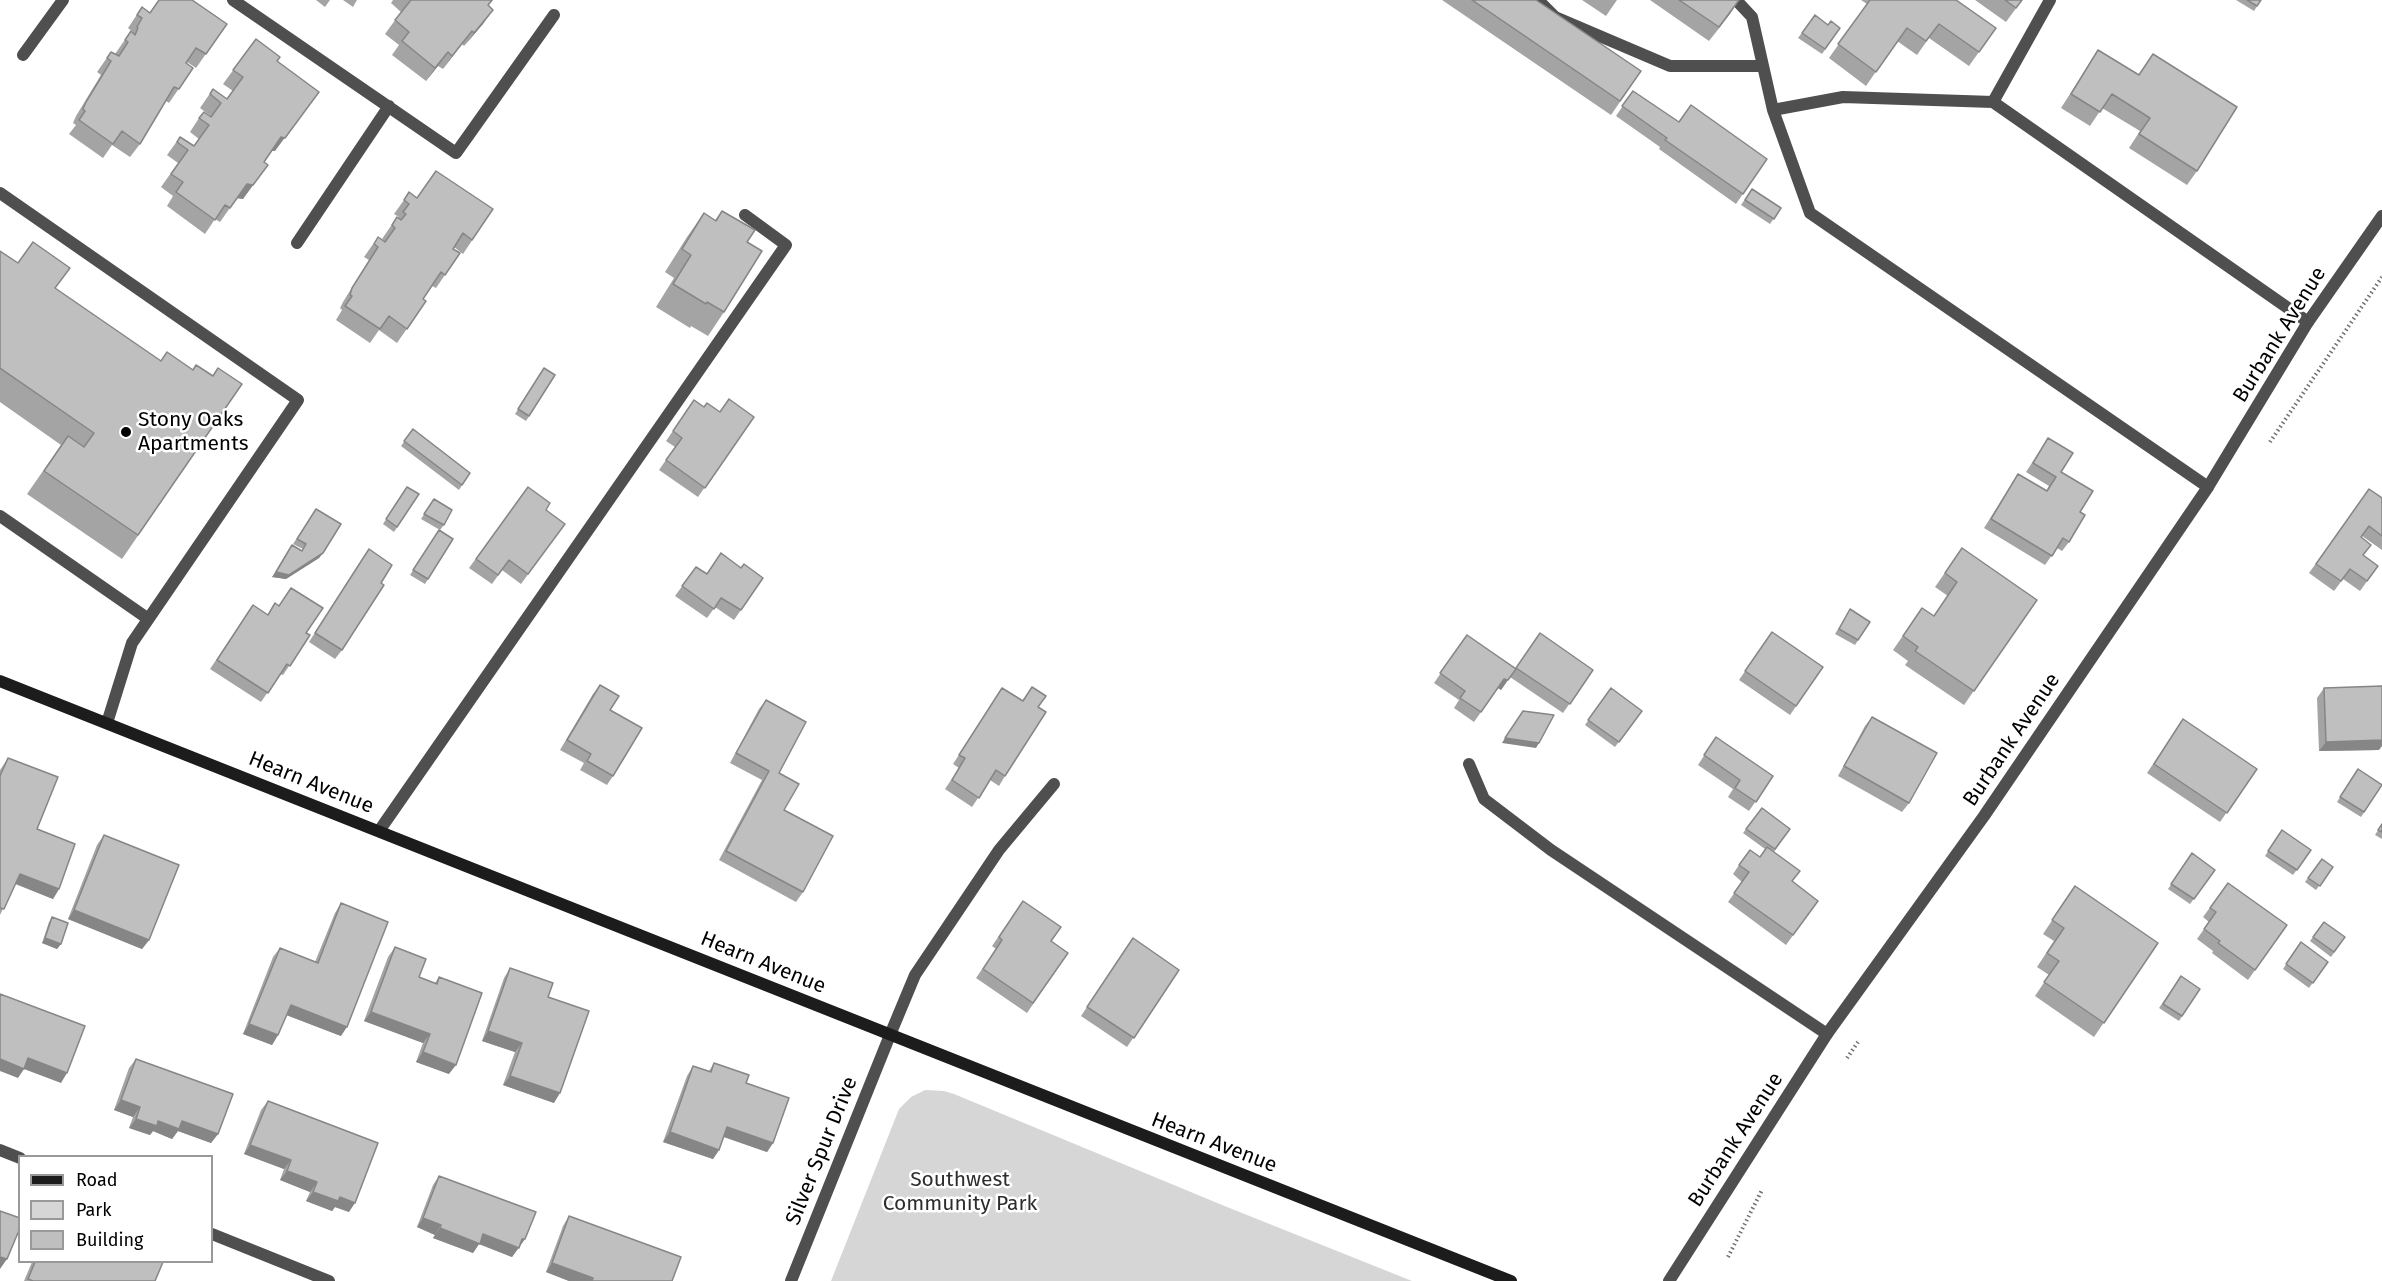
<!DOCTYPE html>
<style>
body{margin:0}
#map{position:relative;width:2382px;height:1281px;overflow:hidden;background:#fff;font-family:"Fira Sans",sans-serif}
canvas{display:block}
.legend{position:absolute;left:18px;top:1155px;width:195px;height:108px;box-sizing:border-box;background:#fff;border:2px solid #999;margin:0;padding:8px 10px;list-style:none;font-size:18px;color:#000}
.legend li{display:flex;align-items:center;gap:12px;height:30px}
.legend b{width:30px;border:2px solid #999}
</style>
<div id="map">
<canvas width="2382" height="1281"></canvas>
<ul class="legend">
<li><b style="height:8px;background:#1c1c1c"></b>Road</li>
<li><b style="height:16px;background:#d6d6d6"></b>Park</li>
<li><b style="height:16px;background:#bfbfbf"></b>Building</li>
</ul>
</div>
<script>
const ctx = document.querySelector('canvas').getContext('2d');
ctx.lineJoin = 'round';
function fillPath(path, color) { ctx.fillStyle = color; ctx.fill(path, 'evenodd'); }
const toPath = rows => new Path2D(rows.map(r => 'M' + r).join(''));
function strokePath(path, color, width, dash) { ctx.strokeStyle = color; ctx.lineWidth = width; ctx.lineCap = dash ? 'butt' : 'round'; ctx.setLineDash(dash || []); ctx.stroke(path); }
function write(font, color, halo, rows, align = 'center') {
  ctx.font = font + ' "Fira Sans",sans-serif'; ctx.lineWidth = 5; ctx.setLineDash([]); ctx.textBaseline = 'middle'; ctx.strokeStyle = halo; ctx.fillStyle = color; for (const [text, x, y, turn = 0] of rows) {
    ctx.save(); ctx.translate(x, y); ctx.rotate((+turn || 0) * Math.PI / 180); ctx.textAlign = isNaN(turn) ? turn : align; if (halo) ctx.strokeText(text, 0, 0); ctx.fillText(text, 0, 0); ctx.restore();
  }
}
const green = toPath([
 [925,1090,944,1091,954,1094,1227,1207,1412,1281,831,1281,899,1109,911,1097]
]);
const path = toPath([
 [2270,442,2382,277],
 [1847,1058,1858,1042],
 [1728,1257,1762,1190]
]);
const lane = toPath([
 [233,0,456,153,554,15],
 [1538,0,1555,17,1670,66,1763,66],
 [1736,0,1752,17,1773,110,1810,213,2208,487],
 [2050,0,1993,102,2308,322],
 [23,55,63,0],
 [1773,110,1843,97,1993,102],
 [297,243,389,106],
 [1469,764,1484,799,1551,850,1827,1034],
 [379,831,786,245,745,215],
 [890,1035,915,975,999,850,1054,784]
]);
const street = toPath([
 [0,193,298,400,132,643,107,723],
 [0,516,147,618],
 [0,1150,20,1158],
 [212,1234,329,1281],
 [791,1281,890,1035],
 [1669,1281,1827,1034,1984,816,2208,487,2308,322,2382,216]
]);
const secondary = toPath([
 [0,681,1511,1281]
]);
const wall = toPath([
 [316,0,330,0,325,7],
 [343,0,357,0,353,7],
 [393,0,493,0,488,6,483,24,464,46,462,44,443,69,438,66,426,81,392,55,399,45,385,34,401,12,391,3],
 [1442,0,1536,0,1641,71,1611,115],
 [1582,0,1617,0,1606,16],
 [1650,0,1739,0,1709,41],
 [1861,0,1956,0,1996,28,1969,66,1929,38,1917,55,1897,41,1866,86,1829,58,1867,4],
 [1975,0,2022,0,2006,22],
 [2236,0,2261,0,2254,11],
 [142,7,150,13,227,24,196,68,187,62,186,63,193,68,169,103,166,101,140,144,130,157,112,145,103,158,69,134,76,125,73,123,76,116,101,75,97,72,111,52,115,54,131,31,132,33,133,32,128,28],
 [1815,15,1828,25,1840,28,1822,54,1798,38],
 [256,39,277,61,275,151,272,151,264,162,243,199,237,198,220,222,215,219,205,234,167,206,173,196,161,187,178,163,167,155,180,137,194,146,199,139,190,132,199,118,212,117,200,108,213,89,227,99,233,91,223,84],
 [2098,50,2138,75,2153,54,2197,171,2187,185,2129,148,2140,131,2102,108,2090,126,2061,108],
 [1633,91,1679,122,1767,159,1736,204,1659,149,1660,147,1616,116],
 [1752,189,1781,208,1770,224,1741,205],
 [417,198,493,209,463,254,454,247,453,249,460,253,436,288,432,286,423,299,426,301,397,343,379,330,370,343,336,320,342,310,340,308,343,302,369,260,364,257,378,237,385,242,382,239,397,217,399,217,394,214,404,200],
 [722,211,747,242,724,312,708,336,691,326,690,328,656,307,674,278,665,272,687,237,704,213,715,220],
 [0,251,161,361,242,384,122,559,27,494,61,445,0,402],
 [544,368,555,375,526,421,515,414],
 [694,400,704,407,720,412,754,417,698,497,659,470,675,447,666,441],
 [413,429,470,473,459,490,401,446],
 [2048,438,2061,472,2080,512,2069,542,2062,551,2057,548,2045,565,1984,528,2018,474,2046,491,2049,486,2026,472],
 [407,487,419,494,394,532,383,524],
 [528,487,546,510,565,524,521,584,502,570,492,584,469,568],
 [2369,489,2382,498,2382,550,2362,536,2361,537,2363,555,2378,566,2360,591,2343,579,2334,591,2309,573],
 [434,499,444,525,440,530,421,519],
 [316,509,323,553,319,558,286,579,272,577,289,549,302,551,303,549,293,544],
 [439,530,453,539,425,584,410,575],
 [1962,548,2037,600,1964,705,1905,665,1908,661,1893,650,1922,608,1934,616,1948,596,1935,587],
 [362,559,381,583,342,650,335,659,309,642],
 [696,567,707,574,741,568,763,578,734,620,715,607,707,618,675,596],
 [253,605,267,615,310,635,283,675,280,674,261,702,210,669],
 [1847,614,1870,622,1855,645,1835,634],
 [1772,632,1823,667,1790,715,1739,680],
 [1467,635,1516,668,1593,670,1563,713,1510,677,1501,690,1498,688,1474,722,1454,708,1459,700,1434,683],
 [600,685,613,776,607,785,580,770,584,763,560,750,593,694],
 [1032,687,1038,707,1005,776,999,786,990,780,972,807,945,789,959,768,953,764,1002,688,1022,701],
 [1611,688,1642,711,1615,747,1585,725],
 [2324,688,2379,750,2319,751,2317,698],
 [766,700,779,773,784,810,803,892,796,902,719,860,762,780,730,763,759,709],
 [1872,717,1909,803,1902,812,1838,776,1865,726],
 [2183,719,2257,769,2220,822,2147,773],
 [1716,737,1773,776,1749,811,1728,797,1733,789,1698,765],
 [8,758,37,829,59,889,53,899,15,884,0,915,0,770],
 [2358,769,2382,785,2361,817,2337,802],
 [1762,808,1790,829,1774,852,1792,882,1818,901,1786,945,1728,902,1742,882,1733,874,1739,865,1760,857,1765,849,1743,833],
 [2382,824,2382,839,2375,835],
 [2282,830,2311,850,2293,875,2265,856],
 [104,835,149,940,142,949,68,919,97,845],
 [2192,853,2215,870,2190,904,2168,889],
 [2322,859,2333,867,2316,890,2305,882],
 [2228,883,2287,925,2248,980,2212,953,2213,951,2197,939,2209,922,2203,917],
 [2075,886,2158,943,2094,1037,2035,996,2049,975,2037,967,2054,941,2043,934],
 [1023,901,1051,941,1068,953,1027,1013,976,978,996,949,992,946],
 [341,903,341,1036,286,1015,278,1035,272,1045,243,1034,273,957,280,948,315,962,335,913],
 [52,917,61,944,57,949,42,943,49,922],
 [2324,922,2345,937,2331,957,2310,941],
 [1133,938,1179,970,1127,1047,1081,1016],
 [2301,942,2328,962,2309,988,2283,969],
 [395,947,419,977,435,983,439,977,449,1074,416,1062,423,1043,364,1021,388,957],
 [510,968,548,997,554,1103,503,1085,515,1052,482,1041,504,978],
 [2181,976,2200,989,2179,1021,2159,1008],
 [136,1059,218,1134,211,1143,178,1131,172,1139,153,1131,150,1135,129,1128,133,1117,114,1110,129,1068],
 [714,1063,746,1083,773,1143,767,1152,724,1137,719,1150,713,1159,663,1142,687,1076,693,1066,709,1071],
 [268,1101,349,1212,335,1207,332,1211,306,1201,310,1192,280,1180,284,1169,244,1154,261,1110],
 [439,1176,525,1239,512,1257,479,1244,473,1253,433,1238,435,1235,417,1227,433,1185],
 [569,1216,672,1281,569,1281,546,1272,563,1226],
 [32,1262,163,1262,155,1281,24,1281]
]);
const shadedWall = toPath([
 [1739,0,1730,14,1709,41,1719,27],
 [493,10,483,24,464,46,474,33],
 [472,31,462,44,443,69,452,56],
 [448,52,438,66,426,81,435,68],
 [309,105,275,151,272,151,281,137],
 [268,165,243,199,237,198,220,222,247,184],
 [323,553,319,558,286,579,272,577,276,572],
 [1504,679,1508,680,1501,690,1498,688],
 [1505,738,1539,743,1536,748,1502,743],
 [2382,740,2382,746,2379,750,2319,751,2326,742],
 [20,874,59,889,53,899,14,883],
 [74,910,149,940,142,949,68,919],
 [45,938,61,944,57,949,42,943],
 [291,1005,347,1027,341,1036,284,1014],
 [371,1012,430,1034,423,1043,364,1021],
 [249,1024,278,1035,272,1045,243,1034],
 [488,1031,522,1043,515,1052,482,1041],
 [423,1052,456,1065,449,1074,416,1062],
 [28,1058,67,1073,61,1083,24,1069,18,1078,0,1071,0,1059],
 [510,1076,560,1093,554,1103,503,1085],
 [121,1100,140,1107,133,1117,114,1110],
 [136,1119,158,1121,182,1121,218,1134,211,1143,178,1131,172,1139,153,1131,150,1135,129,1128],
 [727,1127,773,1143,767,1152,721,1136],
 [670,1132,719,1150,713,1159,663,1142],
 [250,1145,291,1160,284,1169,244,1154],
 [287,1171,317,1182,310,1192,280,1180],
 [313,1192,340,1197,355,1203,349,1212,335,1207,332,1211,306,1201],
 [423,1218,441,1225,435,1235,417,1227],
 [440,1228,522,1239,525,1239,512,1257,479,1244,473,1253,433,1238],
 [0,1257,7,1259,0,1269],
 [552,1263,593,1278,592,1281,569,1281,546,1272]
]);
const building = toPath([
 [159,0,192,0,227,24,206,54,196,48,186,63,193,68,179,89,174,87,140,144,122,131,113,144,79,120,85,111,83,109,86,102,111,61,107,58,111,52,119,56,128,42,125,40,131,31,135,35,138,28,137,27,142,18,137,15,142,7,150,13,159,0],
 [411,0,492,0,488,5,493,10,474,33,472,31,452,56,448,52,435,68,402,41,409,32,395,20,411,0],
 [1472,0,1536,0,1641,71,1620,101,1472,0],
 [1679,0,1739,0,1719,27,1679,0],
 [1870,0,1956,0,1996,28,1979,52,1939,24,1926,41,1907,28,1876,72,1838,44,1870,0],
 [2005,0,2022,0,2016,8,2005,0],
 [2247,0,2261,0,2257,6,2247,0],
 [1815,15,1828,25,1831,21,1840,28,1825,49,1802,33,1815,15],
 [256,39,280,57,277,61,319,92,285,138,281,137,264,162,268,165,253,185,247,184,230,208,225,205,215,220,176,192,183,182,171,174,188,150,177,142,180,137,194,146,209,125,199,118,204,112,211,117,221,103,210,94,213,89,227,99,243,77,233,70,256,39],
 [2098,50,2139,75,2153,54,2237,107,2197,171,2139,134,2150,118,2112,94,2100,112,2071,94,2098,50],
 [1633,91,1679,122,1691,105,1767,159,1743,194,1665,140,1667,138,1622,106,1633,91],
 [436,171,493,209,472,240,463,233,453,249,460,253,445,275,441,272,423,299,426,301,407,329,389,316,380,329,345,306,352,296,350,295,352,288,378,247,374,244,378,237,385,242,395,228,392,225,397,217,401,220,406,214,403,212,409,204,404,200,409,192,417,198,436,171],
 [1752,189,1781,208,1774,219,1745,200,1752,189],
 [722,211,755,230,747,242,762,251,724,312,707,302,706,304,673,284,691,255,682,249,704,213,716,221,722,211],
 [33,242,70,268,55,288,161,361,167,352,193,370,196,365,213,376,218,368,242,384,138,535,44,471,68,436,84,447,94,433,0,368,0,251,18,263,33,242],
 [544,368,555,375,529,416,518,409,544,368],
 [729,399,754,417,705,488,666,460,682,438,673,431,694,400,704,407,707,403,720,412,729,399],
 [413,429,470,473,462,485,404,441,413,429],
 [2048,438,2073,453,2061,472,2093,491,2080,512,2085,515,2069,542,2063,538,2052,556,1991,519,2018,474,2047,491,2056,477,2033,463,2048,438],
 [407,487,419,494,397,527,386,519,407,487],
 [528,487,550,503,546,510,565,524,528,574,509,560,498,575,476,559,528,487],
 [2369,489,2382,498,2382,536,2369,526,2361,537,2371,545,2363,555,2378,566,2367,581,2350,569,2341,581,2316,564,2369,489],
 [434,499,452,510,444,525,424,514,434,499],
 [316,509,341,524,323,553,289,575,276,572,292,545,302,551,306,544,297,539,316,509],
 [439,530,453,539,428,579,413,570,439,530],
 [1962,548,2037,600,1974,691,1915,651,1918,647,1903,636,1922,608,1934,616,1957,582,1945,573,1962,548],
 [369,549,392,565,381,583,384,585,342,650,315,633,369,549],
 [721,553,741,568,744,564,763,578,741,610,721,598,714,609,682,586,696,567,707,574,721,553],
 [291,588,323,608,306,633,310,635,290,666,287,664,268,693,217,660,253,605,268,615,275,603,279,606,291,588],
 [1850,609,1870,622,1858,640,1839,629,1850,609],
 [1772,632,1823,667,1796,706,1745,671,1772,632],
 [1540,633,1593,670,1570,704,1516,668,1540,633],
 [1467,635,1516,669,1508,680,1504,679,1481,712,1460,698,1465,691,1440,673,1467,635],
 [600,685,619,696,610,710,642,728,613,776,587,761,591,754,567,740,600,685],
 [2382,686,2382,740,2326,742,2324,688,2382,686],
 [1032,687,1046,696,1038,707,1046,712,1005,776,996,770,979,798,952,780,965,758,959,755,1002,688,1023,701,1032,687],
 [1611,688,1642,711,1619,742,1588,720,1611,688],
 [766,700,806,722,779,773,799,784,784,810,833,836,803,892,726,851,769,771,736,753,766,700],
 [1523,711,1554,715,1539,743,1505,738,1523,711],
 [1872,717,1937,753,1909,803,1844,766,1872,717],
 [2183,719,2257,769,2227,813,2154,764,2183,719],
 [1716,737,1773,776,1756,802,1735,788,1740,780,1704,755,1716,737],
 [8,758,58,777,37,829,75,844,59,889,20,874,4,909,0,908,0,776,8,758],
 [2358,769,2382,785,2364,812,2340,797,2358,769],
 [1762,808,1790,829,1775,849,1746,829,1762,808],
 [2382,824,2382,832,2378,830,2382,824],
 [2282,830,2311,850,2297,870,2268,851,2282,830],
 [104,835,179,865,149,940,74,910,104,835],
 [1767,847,1800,871,1792,881,1818,901,1793,935,1734,893,1749,872,1739,865,1750,850,1760,857,1767,847],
 [2192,853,2215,870,2194,899,2171,884,2192,853],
 [2322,859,2333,867,2320,886,2308,878,2322,859],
 [2228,883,2287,925,2255,970,2218,943,2220,941,2204,929,2216,912,2210,908,2228,883],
 [2075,886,2158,943,2104,1023,2044,982,2059,961,2047,953,2064,928,2052,920,2075,886],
 [1023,901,1061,927,1051,941,1068,953,1033,1003,983,969,1002,940,999,937,1023,901],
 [341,903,388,922,347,1027,291,1005,278,1035,249,1024,280,948,318,963,341,903],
 [52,917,68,923,61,944,45,938,52,917],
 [2324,922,2345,937,2334,952,2313,937,2324,922],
 [1133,938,1179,970,1134,1038,1087,1007,1133,938],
 [2301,942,2328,962,2313,983,2286,964,2301,942],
 [395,947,426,959,419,977,437,984,439,977,482,993,456,1065,423,1052,430,1034,371,1012,395,947],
 [510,968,553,983,548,997,589,1011,560,1093,510,1076,522,1043,488,1031,510,968],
 [2181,976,2200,989,2182,1016,2163,1004,2181,976],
 [0,994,85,1026,67,1073,28,1058,24,1069,0,1059,0,994],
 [136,1059,233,1094,218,1134,182,1121,179,1129,158,1121,157,1126,136,1119,140,1107,121,1100,136,1059],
 [714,1063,749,1075,746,1083,789,1098,773,1143,727,1127,719,1150,670,1132,693,1066,711,1072,714,1063],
 [268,1101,378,1143,355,1203,340,1197,338,1201,313,1192,317,1182,287,1171,291,1160,250,1145,268,1101],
 [439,1176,536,1212,525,1239,522,1239,519,1248,483,1234,480,1244,440,1228,441,1225,423,1218,439,1176],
 [0,1211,20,1218,20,1228,7,1259,0,1257,0,1211],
 [569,1216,681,1257,672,1281,592,1281,593,1278,552,1263,569,1216],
 [35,1262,163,1262,155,1281,33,1281,28,1279,35,1262]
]);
const markers = [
 [126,432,6,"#000"]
];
const streetNames = [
 ["Burbank Avenue",2280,335,-58],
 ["Burbank Avenue",2012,740,-56],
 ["Hearn Avenue",311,783,22],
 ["Hearn Avenue",763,963,22],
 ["Burbank Avenue",1736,1140,-57],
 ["Hearn Avenue",1214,1143,21],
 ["Silver Spur Drive",822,1151,-68]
];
const poiNames = [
 ["Stony Oaks",138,420],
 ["Apartments",138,444]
];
const parkNames = [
 ["Southwest",960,1180],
 ["Community Park",960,1204]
];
fillPath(green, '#d6d6d6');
strokePath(path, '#717171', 4, [1.5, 3]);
strokePath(lane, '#4f4f4f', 12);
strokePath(street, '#4f4f4f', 12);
strokePath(secondary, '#1c1c1c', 12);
fillPath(wall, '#a4a4a4');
fillPath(shadedWall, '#868686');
fillPath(building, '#bfbfbf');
strokePath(building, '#868686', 1.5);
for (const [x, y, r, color] of markers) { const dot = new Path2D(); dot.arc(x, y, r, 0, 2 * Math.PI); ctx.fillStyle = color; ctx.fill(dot); strokePath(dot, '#fff', 2); }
write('21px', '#000', '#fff', streetNames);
write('21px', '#000', '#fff', poiNames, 'left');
write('21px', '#2d2d2d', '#fff', parkNames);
</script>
